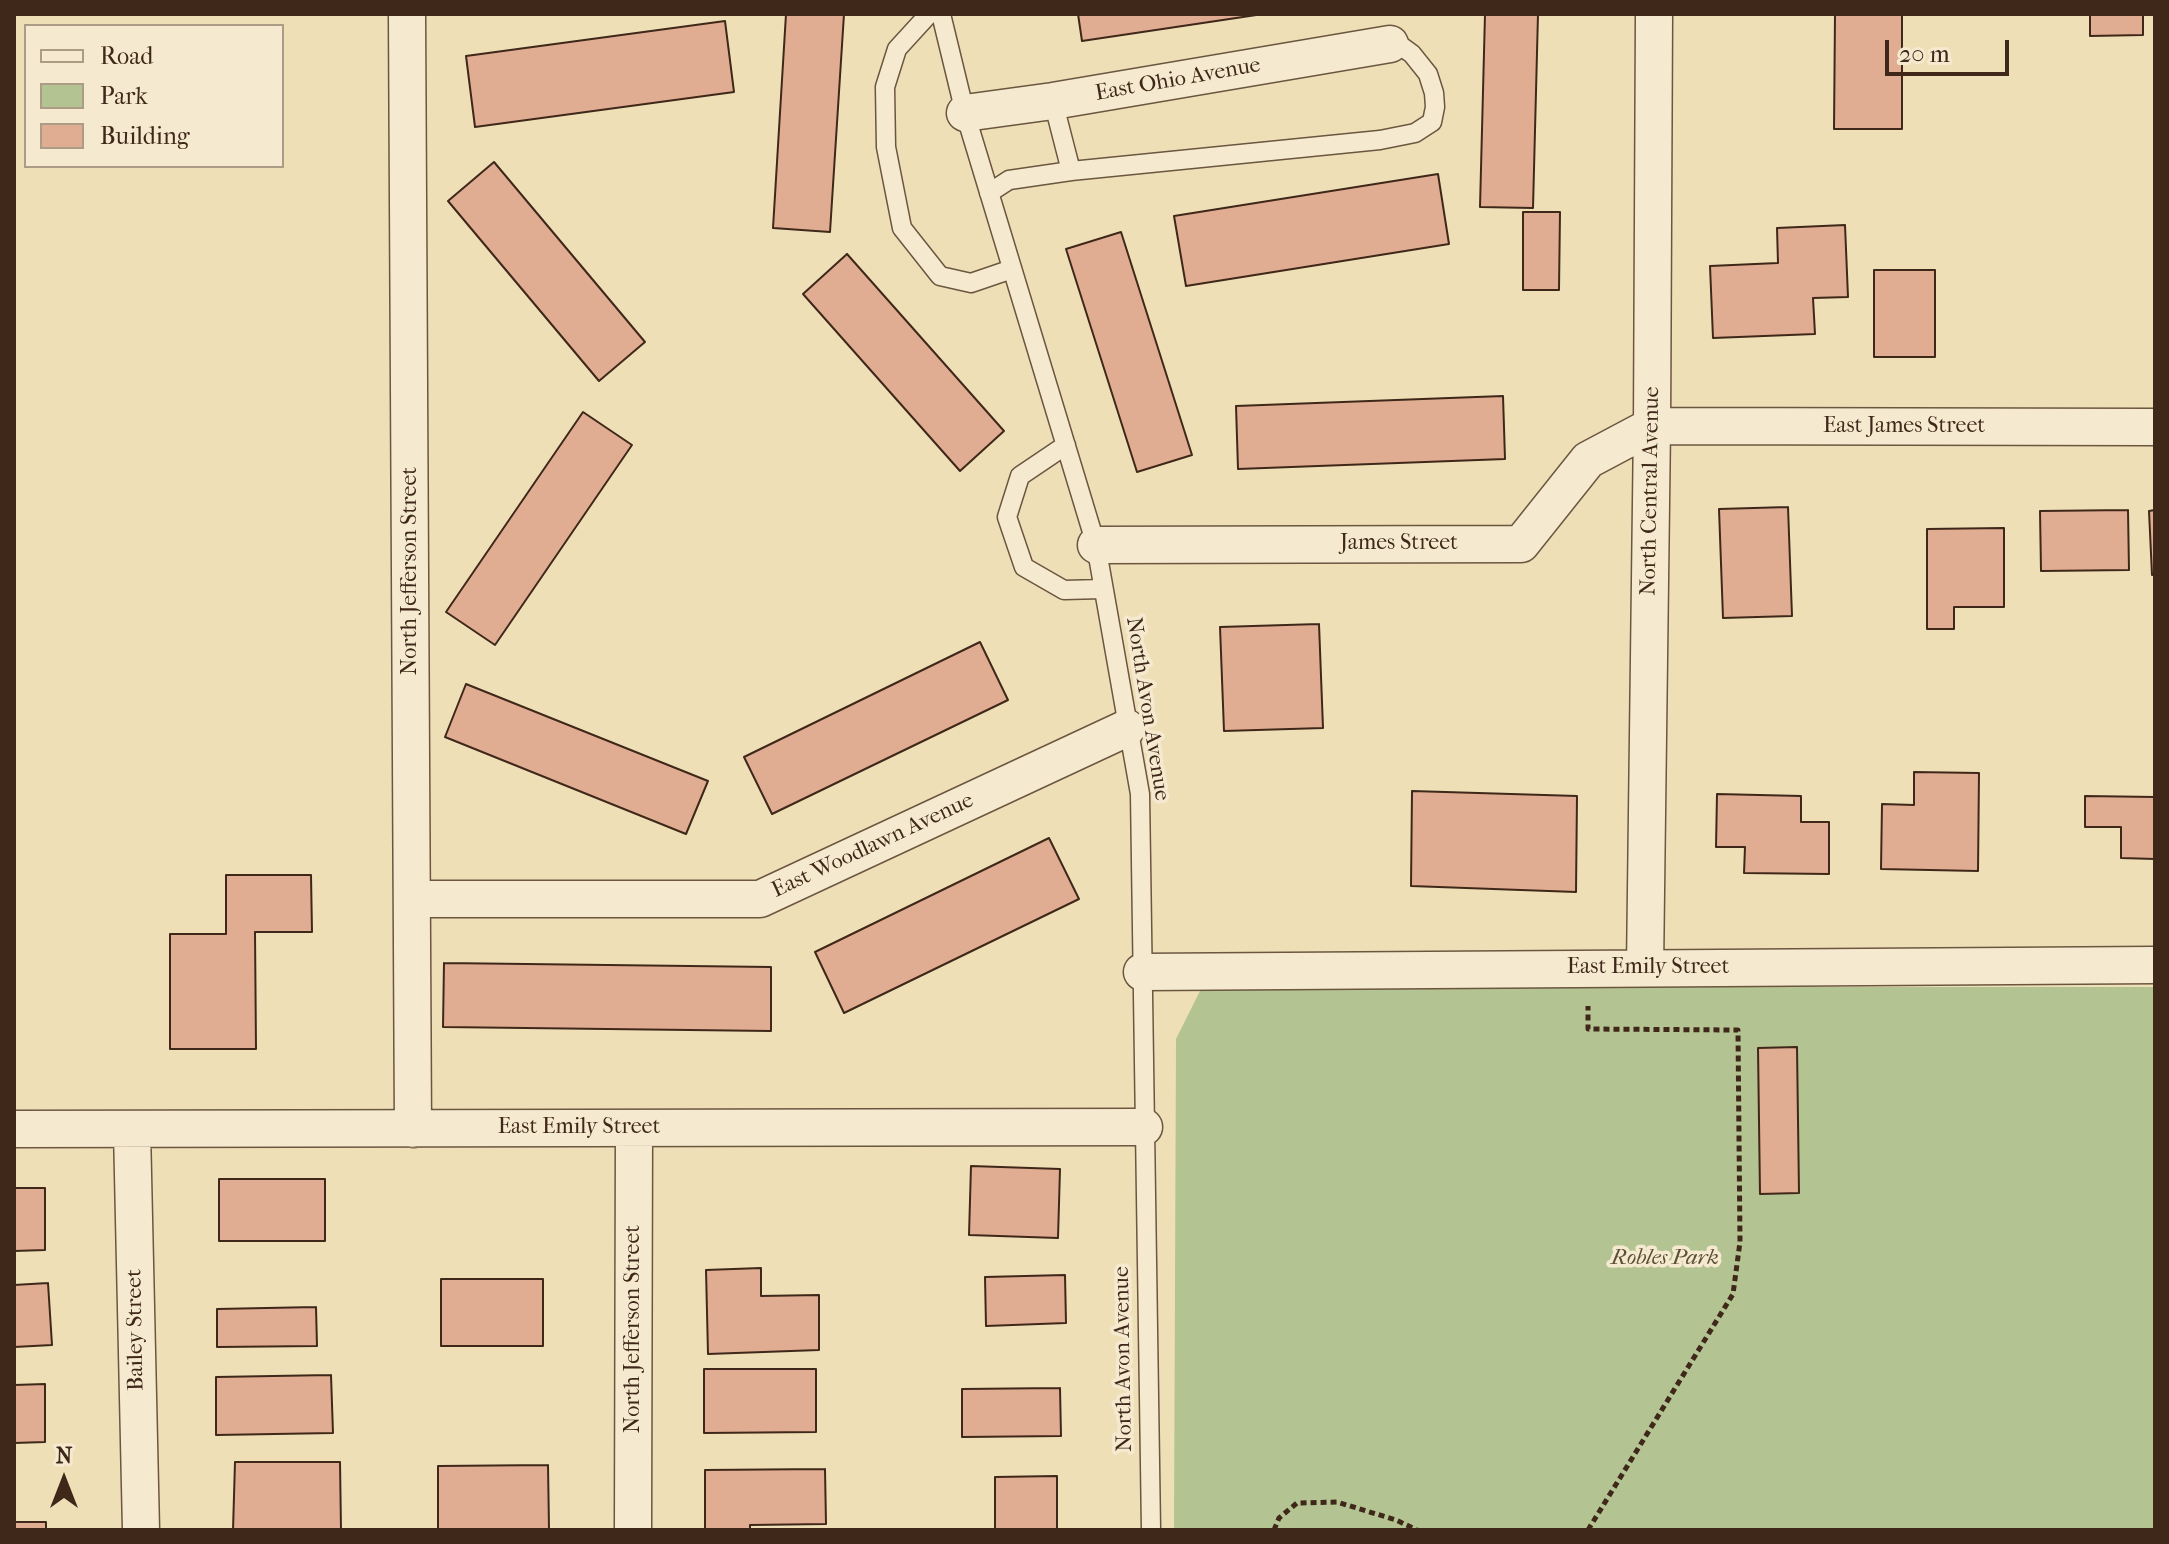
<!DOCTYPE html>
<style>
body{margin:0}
#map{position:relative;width:2169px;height:1544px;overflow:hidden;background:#efdfb7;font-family:"IM FELL French Canon",serif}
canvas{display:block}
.frame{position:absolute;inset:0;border:16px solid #3f2819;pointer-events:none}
.legend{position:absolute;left:24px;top:24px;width:260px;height:144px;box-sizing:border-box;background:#f5ead0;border:2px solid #ac9c87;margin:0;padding:10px 14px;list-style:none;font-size:24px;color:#3f2819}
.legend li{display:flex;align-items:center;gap:16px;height:40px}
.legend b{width:40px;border:2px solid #ac9c87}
.north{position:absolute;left:24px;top:1440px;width:80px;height:80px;-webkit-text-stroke:6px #f5ead0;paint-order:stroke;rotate:0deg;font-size:22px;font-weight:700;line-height:32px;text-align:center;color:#3f2819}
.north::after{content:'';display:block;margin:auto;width:28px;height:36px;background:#3f2819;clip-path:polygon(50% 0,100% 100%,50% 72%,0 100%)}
.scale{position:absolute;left:1885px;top:40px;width:124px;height:36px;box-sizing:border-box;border:4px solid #3f2819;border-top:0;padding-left:10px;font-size:24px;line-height:28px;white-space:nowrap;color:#3f2819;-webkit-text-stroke:6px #f5ead0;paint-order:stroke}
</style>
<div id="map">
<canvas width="2169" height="1544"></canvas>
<div class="frame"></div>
<ul class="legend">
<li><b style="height:10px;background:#f5ead0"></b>Road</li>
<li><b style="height:22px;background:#b4c392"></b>Park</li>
<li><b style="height:22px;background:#e1ad92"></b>Building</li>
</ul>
<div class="north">N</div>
<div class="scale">20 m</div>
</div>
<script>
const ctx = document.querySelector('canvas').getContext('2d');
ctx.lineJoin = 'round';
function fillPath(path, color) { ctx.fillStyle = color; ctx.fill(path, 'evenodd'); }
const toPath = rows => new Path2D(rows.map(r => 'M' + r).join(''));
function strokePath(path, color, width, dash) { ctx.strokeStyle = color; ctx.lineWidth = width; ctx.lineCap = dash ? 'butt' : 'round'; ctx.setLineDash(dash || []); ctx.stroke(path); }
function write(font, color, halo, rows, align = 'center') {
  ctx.font = font + ' "IM FELL French Canon",serif'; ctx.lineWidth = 7; ctx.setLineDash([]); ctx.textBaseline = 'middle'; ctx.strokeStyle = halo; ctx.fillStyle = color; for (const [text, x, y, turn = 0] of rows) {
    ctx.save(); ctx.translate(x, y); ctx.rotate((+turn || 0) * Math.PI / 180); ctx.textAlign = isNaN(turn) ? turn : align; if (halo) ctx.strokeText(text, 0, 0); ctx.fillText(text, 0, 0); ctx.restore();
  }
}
const green = toPath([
 [1202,987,2155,987,2155,1530,1174,1530,1176,1039]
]);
const building = toPath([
 [786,14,844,14,830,232,773,228,786,14],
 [1078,14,1263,14,1082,41,1078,14],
 [1485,14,1538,14,1533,208,1480,207,1485,14],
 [1835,14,1902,14,1902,129,1834,129,1835,14],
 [2090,14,2143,14,2143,35,2090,36,2090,14],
 [725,21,734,92,475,127,466,56,725,21],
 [494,162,645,342,599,381,448,201,494,162],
 [1438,174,1449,244,1186,286,1174,216,1438,174],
 [1523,212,1560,212,1559,290,1523,290,1523,212],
 [1845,225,1848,297,1813,298,1815,334,1713,338,1710,266,1778,263,1777,228,1845,225],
 [1121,232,1192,455,1137,472,1066,249,1121,232],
 [847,254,1004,431,960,471,803,294,847,254],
 [1874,270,1935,270,1935,357,1874,357,1874,270],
 [1503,396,1505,459,1238,469,1236,406,1503,396],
 [583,412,632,445,495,645,446,612,583,412],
 [1788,507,1792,616,1723,618,1719,509,1788,507],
 [2128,510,2129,570,2041,571,2040,511,2128,510],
 [2155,510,2155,574,2152,575,2149,511,2155,510],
 [2004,528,2004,607,1954,607,1954,629,1927,629,1927,529,2004,528],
 [1319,624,1323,728,1224,731,1220,627,1319,624],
 [980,642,1008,700,772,814,744,757,980,642],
 [466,684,708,781,686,834,445,737,466,684],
 [1914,772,1979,773,1978,871,1881,869,1882,804,1914,805,1914,772],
 [1412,791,1577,796,1576,892,1411,886,1412,791],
 [1717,794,1801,796,1801,822,1829,822,1829,874,1744,873,1745,847,1716,847,1717,794],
 [2085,796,2155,797,2155,859,2121,858,2121,827,2085,827,2085,796],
 [1049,838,1079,899,844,1013,815,952,1049,838],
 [226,875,311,875,312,932,255,932,256,1049,170,1049,170,934,226,934,226,875],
 [444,963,771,967,771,1031,443,1027,444,963],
 [1797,1047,1799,1193,1760,1194,1758,1048,1797,1047],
 [971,1166,1060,1169,1058,1238,969,1235,971,1166],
 [219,1179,325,1179,325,1241,219,1241,219,1179],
 [14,1188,45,1188,45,1250,14,1251,14,1188],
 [761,1268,761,1296,819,1295,819,1350,708,1354,706,1270,761,1268],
 [1065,1275,1066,1323,986,1326,985,1277,1065,1275],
 [441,1279,543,1279,543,1346,441,1346,441,1279],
 [48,1283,52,1345,14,1347,14,1285,48,1283],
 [316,1307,317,1346,217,1347,217,1309,316,1307],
 [704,1369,816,1369,816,1432,704,1433,704,1369],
 [331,1375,333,1433,216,1435,216,1377,331,1375],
 [45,1384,45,1442,14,1443,14,1385,45,1384],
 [1060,1388,1061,1436,962,1437,962,1389,1060,1388],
 [235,1462,340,1462,341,1530,233,1530,235,1462],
 [548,1465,549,1529,438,1529,438,1466,548,1465],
 [825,1469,826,1524,750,1525,750,1530,705,1530,705,1470,825,1469],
 [1057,1476,1057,1530,995,1530,995,1477,1057,1476],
 [14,1522,46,1522,46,1530,14,1530,14,1522]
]);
const path = toPath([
 [1274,1530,1279,1518,1297,1503,1337,1502,1396,1520,1417,1530],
 [1588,1530,1733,1294,1740,1242,1738,1030,1588,1029,1588,1006]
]);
const service = toPath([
 [929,14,897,49,885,87,886,147,902,228,940,276,971,283,1012,269],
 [941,14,965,113,1096,545,1140,794,1151,1530],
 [1053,101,1071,171],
 [989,193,1009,180,1071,171,1380,140,1415,133,1432,122,1435,107,1434,93,1428,74,1412,54,1401,46,1390,44],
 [1066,445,1020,476,1007,517,1024,567,1064,590,1102,589]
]);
const minor = toPath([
 [407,14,413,1129],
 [965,113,1053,101,1390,44],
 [1096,545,1521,544,1588,460,1652,426,2155,427],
 [413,899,760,899,1127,728],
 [1645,968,1652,426,1654,14],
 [1142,972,2155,965],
 [14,1129,1144,1127],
 [132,1130,141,1530],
 [633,1530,634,1128]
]);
const streetNames = [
 ["East Ohio Avenue",1178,80,-10],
 ["East James Street",1904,427],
 ["North Central Avenue",1651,491,-89],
 ["James Street",1399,544],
 ["North Jefferson Street",411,571,-90],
 ["North Avon Avenue",1147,709,81],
 ["East Woodlawn Avenue",873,846,-25],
 ["East Emily Street",1648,968],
 ["East Emily Street",579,1128],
 ["North Jefferson Street",634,1329,-90],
 ["Bailey Street",136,1330,-91],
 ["North Avon Avenue",1124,1359,-91]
];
const parkNames = [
 ["Robles Park",1665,1259]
];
fillPath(green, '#b4c392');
fillPath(building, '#e1ad92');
strokePath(building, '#3f2819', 2);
strokePath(service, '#6b5640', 21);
strokePath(minor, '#6b5640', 39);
strokePath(path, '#3f2819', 5, [6, 4]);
strokePath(service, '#f5ead0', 18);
strokePath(minor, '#f5ead0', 36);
write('22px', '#3f2819', '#f5ead0', streetNames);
write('italic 22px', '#5c4f37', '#f5ead0', parkNames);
</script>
